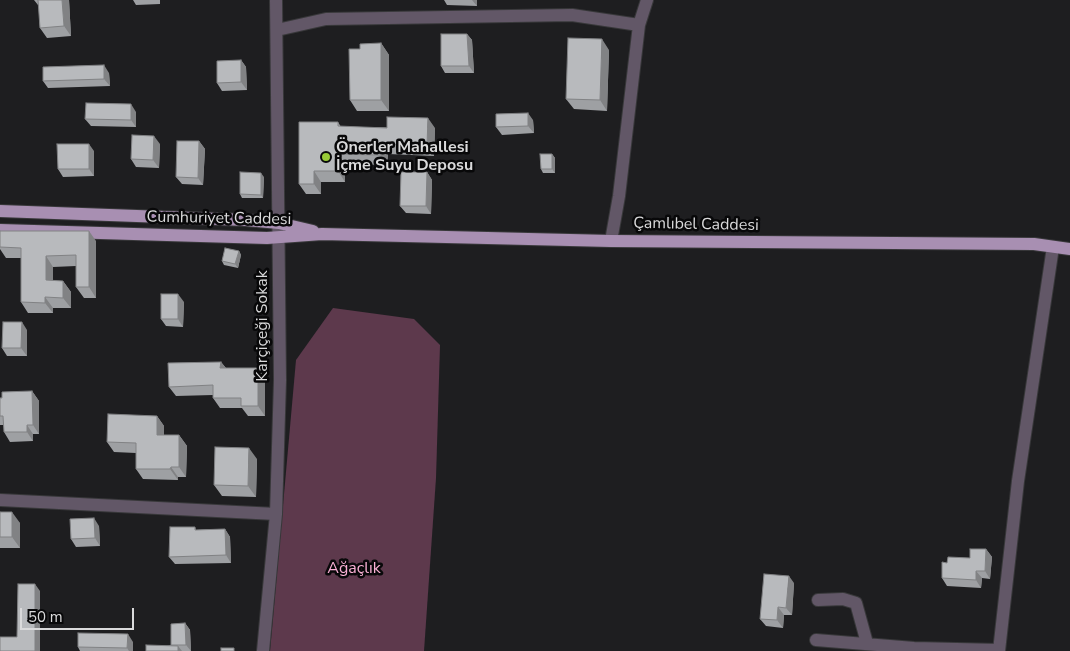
<!DOCTYPE html>
<meta charset="utf-8">
<style>
body{margin:0}
#map{position:relative;width:1070px;height:651px;overflow:hidden;background:#1e1e20;font-family:"Nunito Sans",sans-serif}
canvas{display:block}
.scale{position:absolute;left:20px;top:608px;width:114px;height:22px;box-sizing:border-box;border:2px solid #dadadb;border-top:0;padding-left:6px;font-size:15px;line-height:18px;white-space:nowrap;color:#dadadb;-webkit-text-stroke:4px #080809;paint-order:stroke}
</style>
<div id="map">
<canvas width="1070" height="651"></canvas>
<div class="scale">50 m</div>
</div>
<script>
const ctx = document.querySelector('canvas').getContext('2d');
ctx.lineJoin = 'round';
function fillPath(path, color) { ctx.fillStyle = color; ctx.fill(path, 'evenodd'); }
const toPath = rows => new Path2D(rows.map(r => 'M' + r).join(''));
function strokePath(path, color, width, dash) { ctx.strokeStyle = color; ctx.lineWidth = width; ctx.lineCap = dash ? 'butt' : 'round'; ctx.setLineDash(dash || []); ctx.stroke(path); }
function write(font, color, halo, rows, align = 'center') {
  ctx.font = font + ' "Nunito Sans",sans-serif'; ctx.lineWidth = 5; ctx.setLineDash([]); ctx.textBaseline = 'middle'; ctx.strokeStyle = halo; ctx.fillStyle = color; for (const [text, x, y, turn = 0] of rows) {
    ctx.save(); ctx.translate(x, y); ctx.rotate((+turn || 0) * Math.PI / 180); ctx.textAlign = isNaN(turn) ? turn : align; if (halo) ctx.strokeText(text, 0, 0); ctx.fillText(text, 0, 0); ctx.restore();
  }
}
const green = toPath([
 [333,308,414,319,440,345,436,478,424,651,270,651,296,360]
]);
const minor = toPath([
 [277,30,326,19,572,15,639,25],
 [611,241,619,196,639,25,647,0],
 [0,500,276,514],
 [818,600,843,599,856,603,867,643],
 [816,640,914,648,999,650],
 [263,651,276,514,280,380,276,0],
 [999,651,1018,481,1053,247]
]);
const major = toPath([
 [0,211,246,220,279,223,313,231],
 [0,230,267,238,322,234,611,241,1034,244,1070,249]
]);
const wall = toPath([
 [34,0,69,0,71,36,47,38,40,28,39,5,38,5],
 [133,0,160,0,160,4,136,5],
 [444,0,477,0,477,6,447,5],
 [467,34,472,40,474,73,445,73,441,66],
 [381,43,389,55,389,111,357,111,350,100,360,49],
 [609,50,607,111,574,109,566,99],
 [241,60,246,67,247,90,222,91,217,83],
 [109,73,110,86,48,88,43,81],
 [136,112,136,127,91,126,85,119],
 [533,120,534,133,502,135,496,127],
 [338,122,341,127,435,128,434,156,388,154,387,165,345,164,345,182,321,182,321,194,306,194,299,184],
 [199,141,205,149,203,185,182,184,176,177],
 [160,144,159,168,136,167,131,159],
 [94,151,94,176,63,177,58,169],
 [552,154,555,158,555,173,543,173,541,169],
 [427,172,432,180,431,214,406,213,400,206],
 [264,177,263,198,242,198,240,194],
 [0,231,96,241,96,298,84,298,76,287,76,266,53,267,53,281,63,281,71,292,71,308,53,308,53,313,28,313,21,302,21,258,6,258,0,249],
 [239,251,241,255,238,268,224,265,222,261],
 [184,302,183,327,166,326,161,319],
 [27,330,27,356,7,356,2,348],
 [221,362,226,368,265,378,265,416,248,416,242,408,220,408,213,398,213,395,176,396,169,387],
 [32,391,39,401,39,434,33,434,33,441,10,442,4,432,4,425,0,425,0,398],
 [157,416,164,426,164,435,179,435,187,446,186,477,178,477,178,480,143,479,136,469,136,453,114,452,107,442],
 [257,459,256,497,222,496,214,485],
 [0,512,20,523,20,548,0,548],
 [99,526,100,546,76,547,71,539],
 [195,527,196,530,225,529,230,537,231,563,175,564,169,557],
 [986,549,992,557,990,579,982,578,981,588,947,586,942,578,947,563,970,558],
 [794,583,792,615,784,615,783,628,766,626,760,619],
 [185,623,190,630,191,651,146,651,171,645],
 [133,642,133,651,80,651,78,647]
]);
const shadedWall = toPath([
 [62,0,69,0,71,36,64,26],
 [472,0,477,0,477,6],
 [467,34,472,40,474,73,469,66],
 [602,39,609,50,607,111,600,100],
 [381,43,389,55,389,111,381,100],
 [241,60,246,67,247,90,241,82],
 [104,65,109,73,110,86,104,79],
 [131,104,136,112,136,127,131,120],
 [528,113,533,120,534,133,528,126],
 [428,118,435,128,434,156,427,145],
 [154,136,160,144,159,168,153,160],
 [199,141,205,149,203,185,198,178],
 [89,144,94,151,94,176,89,169],
 [380,144,388,154,387,165,380,155],
 [338,154,345,164,345,182,338,171],
 [552,154,555,158,555,173,552,169],
 [314,171,321,182,321,194,314,184],
 [427,172,432,180,431,214,426,206],
 [261,173,264,177,263,198,261,195],
 [89,231,96,241,96,298,89,287],
 [239,251,241,255,238,268,235,264],
 [46,256,53,267,53,291,46,280],
 [63,281,71,292,71,308,63,298],
 [178,294,184,302,183,327,178,319],
 [45,297,53,308,53,313,45,303],
 [22,322,27,330,27,356,21,348],
 [221,362,228,371,220,368],
 [258,368,265,378,265,416,258,406],
 [32,391,39,401,39,434,33,425],
 [157,416,164,426,164,445,157,435],
 [27,425,33,434,33,441,27,432],
 [179,435,187,446,186,477,179,467],
 [249,448,257,459,256,497,248,486],
 [171,467,178,477,178,480,170,469],
 [12,512,20,523,20,548,12,537],
 [94,518,99,526,100,546,95,538],
 [225,529,230,537,231,563,226,555],
 [986,549,992,557,990,579,985,571],
 [976,571,982,578,981,588,976,580],
 [789,576,794,583,792,615,786,608],
 [35,584,40,591,40,651,35,651],
 [778,607,784,615,783,628,777,620],
 [185,623,190,630,191,651,186,645],
 [128,634,133,642,133,651,129,651,127,648],
 [178,646,182,651,178,651]
]);
const building = toPath([
 [38,0,62,0,64,26,40,28,38,0],
 [441,34,467,34,469,66,441,66,441,34],
 [568,38,602,39,600,100,566,99,568,38],
 [381,43,381,100,350,100,349,49,360,49,360,44,381,43],
 [241,60,241,82,217,83,217,61,241,60],
 [104,65,104,79,43,81,43,67,104,65],
 [86,103,131,104,131,120,85,119,86,103],
 [528,113,528,126,496,127,496,114,528,113],
 [387,117,428,118,427,145,380,144,380,155,338,154,338,171,314,171,314,184,299,184,299,122,338,122,338,126,387,128,387,117],
 [132,135,154,136,153,160,131,159,132,135],
 [177,141,199,141,198,178,176,177,177,141],
 [57,144,89,144,89,169,58,169,57,144],
 [540,154,552,154,552,169,541,169,540,154],
 [240,172,261,173,261,195,240,194,240,172],
 [401,172,427,172,426,206,400,206,401,172],
 [0,231,89,231,89,287,76,287,76,255,46,256,46,280,63,281,63,298,45,297,45,303,21,302,21,248,0,247,0,231],
 [225,248,239,251,235,264,222,261,225,248],
 [161,294,178,294,178,319,161,319,161,294],
 [3,322,22,322,21,348,2,348,3,322],
 [221,362,220,368,258,368,258,406,241,406,241,398,213,398,213,385,169,387,168,363,221,362],
 [32,391,33,425,27,425,27,432,4,432,3,416,0,416,0,398,2,398,2,392,32,391],
 [108,414,157,416,157,435,179,435,179,467,171,467,170,469,136,469,136,443,107,442,108,414],
 [215,447,249,448,248,486,214,485,215,447],
 [0,512,12,512,12,537,0,537,0,512],
 [94,518,95,538,71,539,70,519,94,518],
 [170,527,195,527,195,530,225,529,226,555,169,557,170,527],
 [970,549,986,549,985,571,976,571,976,580,942,578,942,562,947,563,948,557,970,558,970,549],
 [764,574,789,576,786,608,778,607,777,620,760,619,764,574],
 [18,584,35,584,35,651,0,651,0,637,17,637,18,584],
 [185,623,186,645,171,645,171,624,185,623],
 [78,633,128,634,127,648,78,647,78,633],
 [146,645,178,646,178,651,146,651,146,645],
 [221,648,234,648,234,651,221,651,221,648]
]);
const markers = [
 [326,157,5,"#98cb37"]
];
const poiNames = [
 ["Önerler Mahallesi",336,148],
 ["İçme Suyu Deposu",336,166]
];
const streetNames = [
 ["Cumhuriyet Caddesi",219,219,1],
 ["Çamlıbel Caddesi",696,225,1],
 ["Karçiçeği Sokak",263,326,-90]
];
const parkNames = [
 ["Ağaçlık",354,569]
];
fillPath(green, '#5d394c');
strokePath(minor, '#38383a', 14);
strokePath(major, '#38383a', 14);
strokePath(minor, '#625767', 12);
strokePath(major, '#a88fb2', 12);
fillPath(wall, '#9ea0a3');
fillPath(shadedWall, '#818284');
fillPath(building, '#b8babd');
strokePath(building, '#818284', 1);
for (const [x, y, r, color] of markers) { const dot = new Path2D(); dot.arc(x, y, r, 0, 2 * Math.PI); ctx.fillStyle = color; ctx.fill(dot); strokePath(dot, '#080809', 2); }
write('bold 16px', '#dadadb', '#080809', poiNames, 'left');
write('16px', '#dadadb', '#080809', streetNames);
write('16px', '#fab0d5', '#080809', parkNames);
</script>
